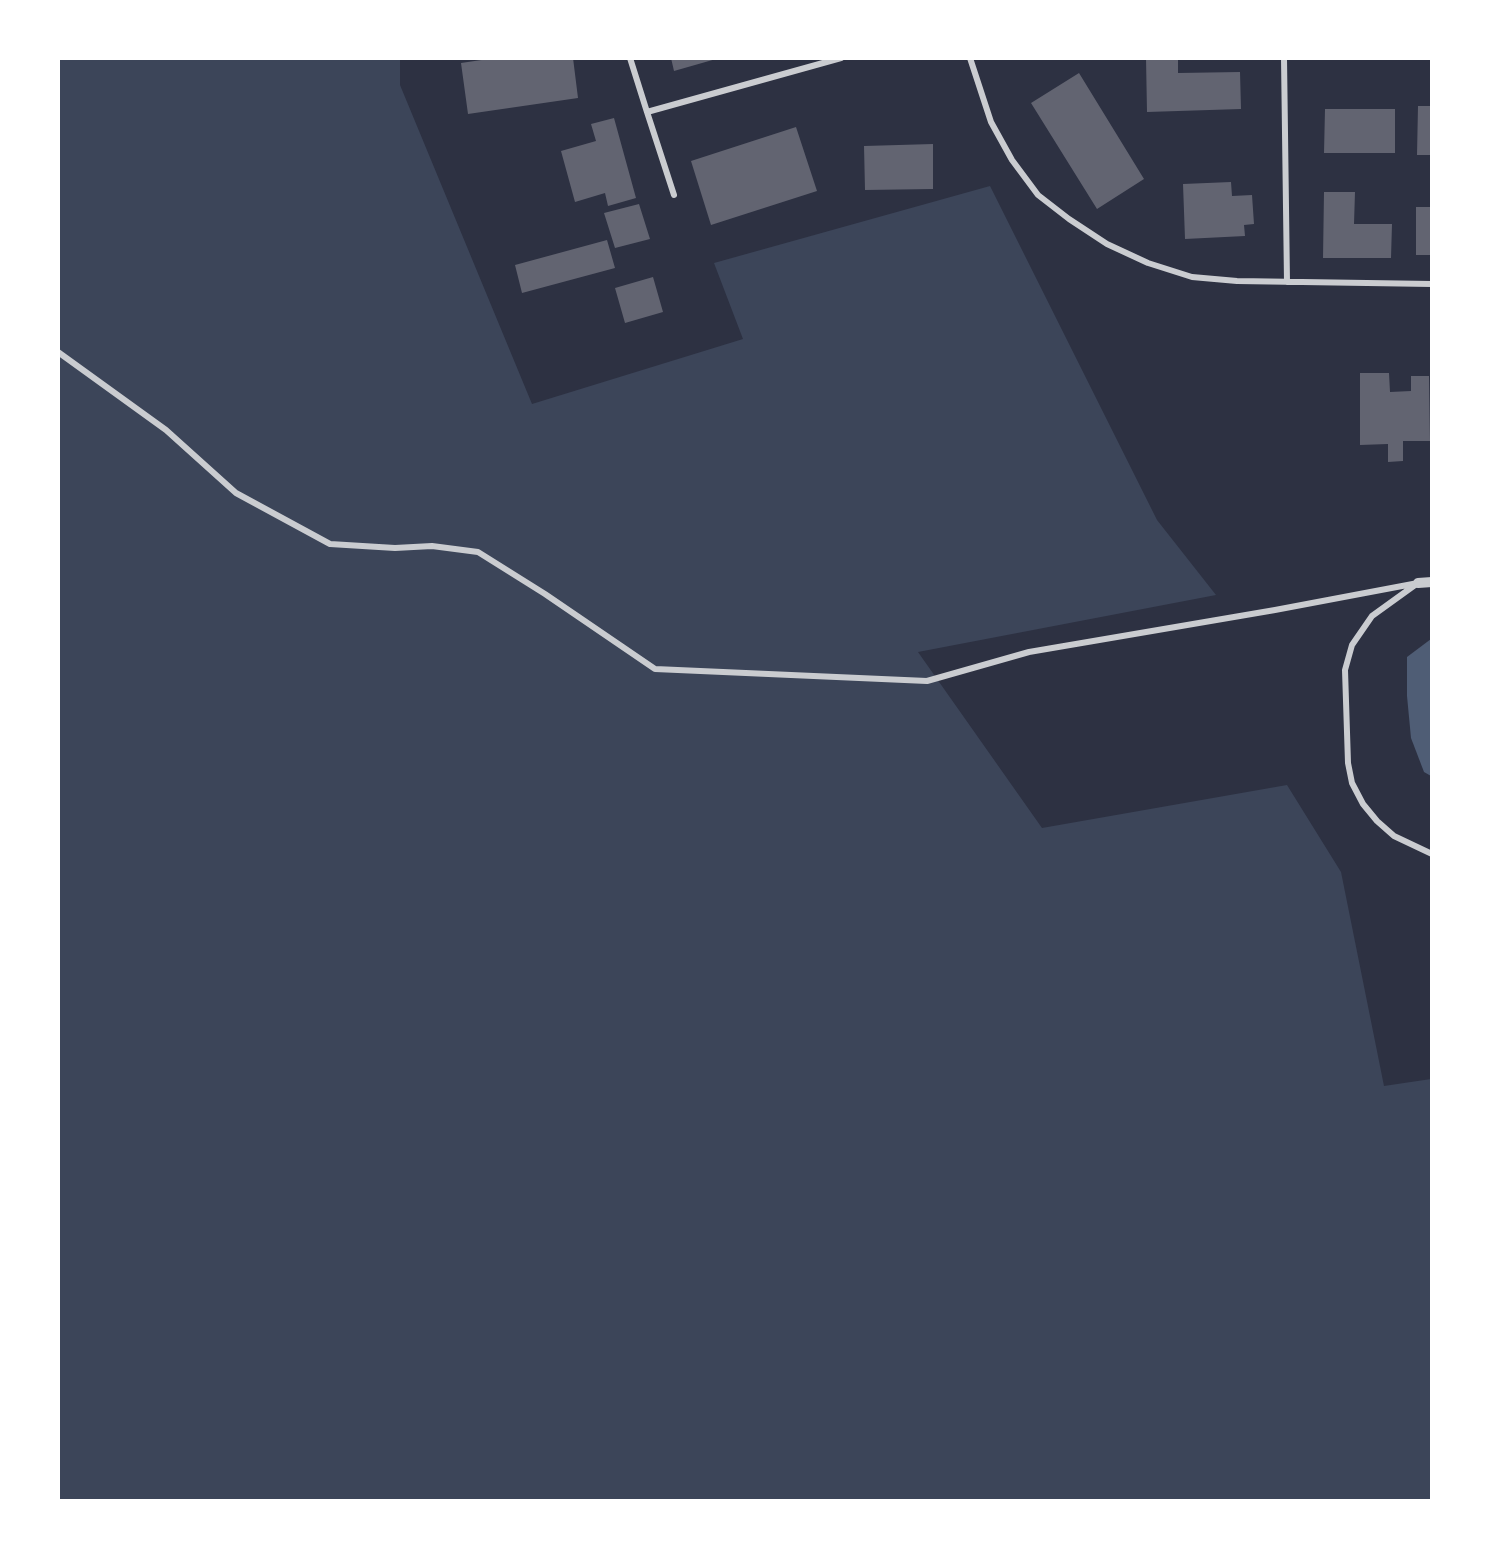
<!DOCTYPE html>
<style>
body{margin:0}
#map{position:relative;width:1490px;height:1559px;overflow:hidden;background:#2d3142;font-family:"Titillium Web",sans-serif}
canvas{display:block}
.frame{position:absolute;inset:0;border:60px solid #fff;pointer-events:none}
</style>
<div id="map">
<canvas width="1490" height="1559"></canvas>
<div class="frame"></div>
</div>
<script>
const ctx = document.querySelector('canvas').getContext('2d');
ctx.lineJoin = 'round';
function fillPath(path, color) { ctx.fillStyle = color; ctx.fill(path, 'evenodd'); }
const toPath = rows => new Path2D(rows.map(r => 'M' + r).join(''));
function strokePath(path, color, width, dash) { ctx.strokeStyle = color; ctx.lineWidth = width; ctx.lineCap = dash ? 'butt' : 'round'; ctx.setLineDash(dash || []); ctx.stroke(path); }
const green = toPath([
 [58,59,400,59,400,85,532,404,743,339,714,263,990,186,1157,520,1216,595,918,652,1042,828,1287,785,1341,872,1384,1086,1431,1079,1431,1500,59,1500]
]);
const water = toPath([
 [1431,639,1431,776,1424,772,1411,738,1407,696,1407,657]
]);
const building = toPath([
 [495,58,573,58,578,98,468,114,461,63],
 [671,58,716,58,716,59,674,71],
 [1146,58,1178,58,1178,73,1240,72,1241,109,1147,112],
 [1079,73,1144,179,1097,209,1031,103],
 [1418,106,1432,106,1432,155,1417,155],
 [1325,109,1395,109,1395,153,1324,153],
 [614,118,636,198,608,206,605,193,575,202,561,151,596,141,591,124],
 [796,127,817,191,711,225,691,161],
 [933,144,933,189,865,190,864,146],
 [1231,182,1232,196,1252,195,1254,224,1244,225,1245,236,1185,239,1183,184],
 [1324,192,1355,192,1354,224,1392,224,1391,258,1323,258],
 [639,204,650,239,615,248,604,213],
 [1416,207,1432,207,1432,255,1416,255],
 [607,240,615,268,522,293,515,265],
 [653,277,663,312,625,323,615,288],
 [1360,373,1389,373,1390,392,1411,391,1411,376,1429,376,1430,441,1403,441,1403,461,1388,462,1388,444,1360,445]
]);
const minor = toPath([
 [630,58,647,112,841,58],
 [970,58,991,122,1012,160,1038,195,1069,219,1107,244,1148,263,1192,277,1237,281,1432,284],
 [1284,58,1287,282],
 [647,112,674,195],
 [58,352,166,430,236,493,330,544,395,548,432,546,478,552,545,594,655,669,927,681,1029,652,1275,610,1418,583],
 [1415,585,1372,616,1352,645,1345,670,1348,763,1352,783,1363,804,1377,821,1394,836,1432,854]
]);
const tertiary = toPath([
 [1418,583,1432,582]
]);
fillPath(green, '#3c4559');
fillPath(water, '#4f5d75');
fillPath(building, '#626471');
strokePath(minor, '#caccd0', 6);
strokePath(tertiary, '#caccd0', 10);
</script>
